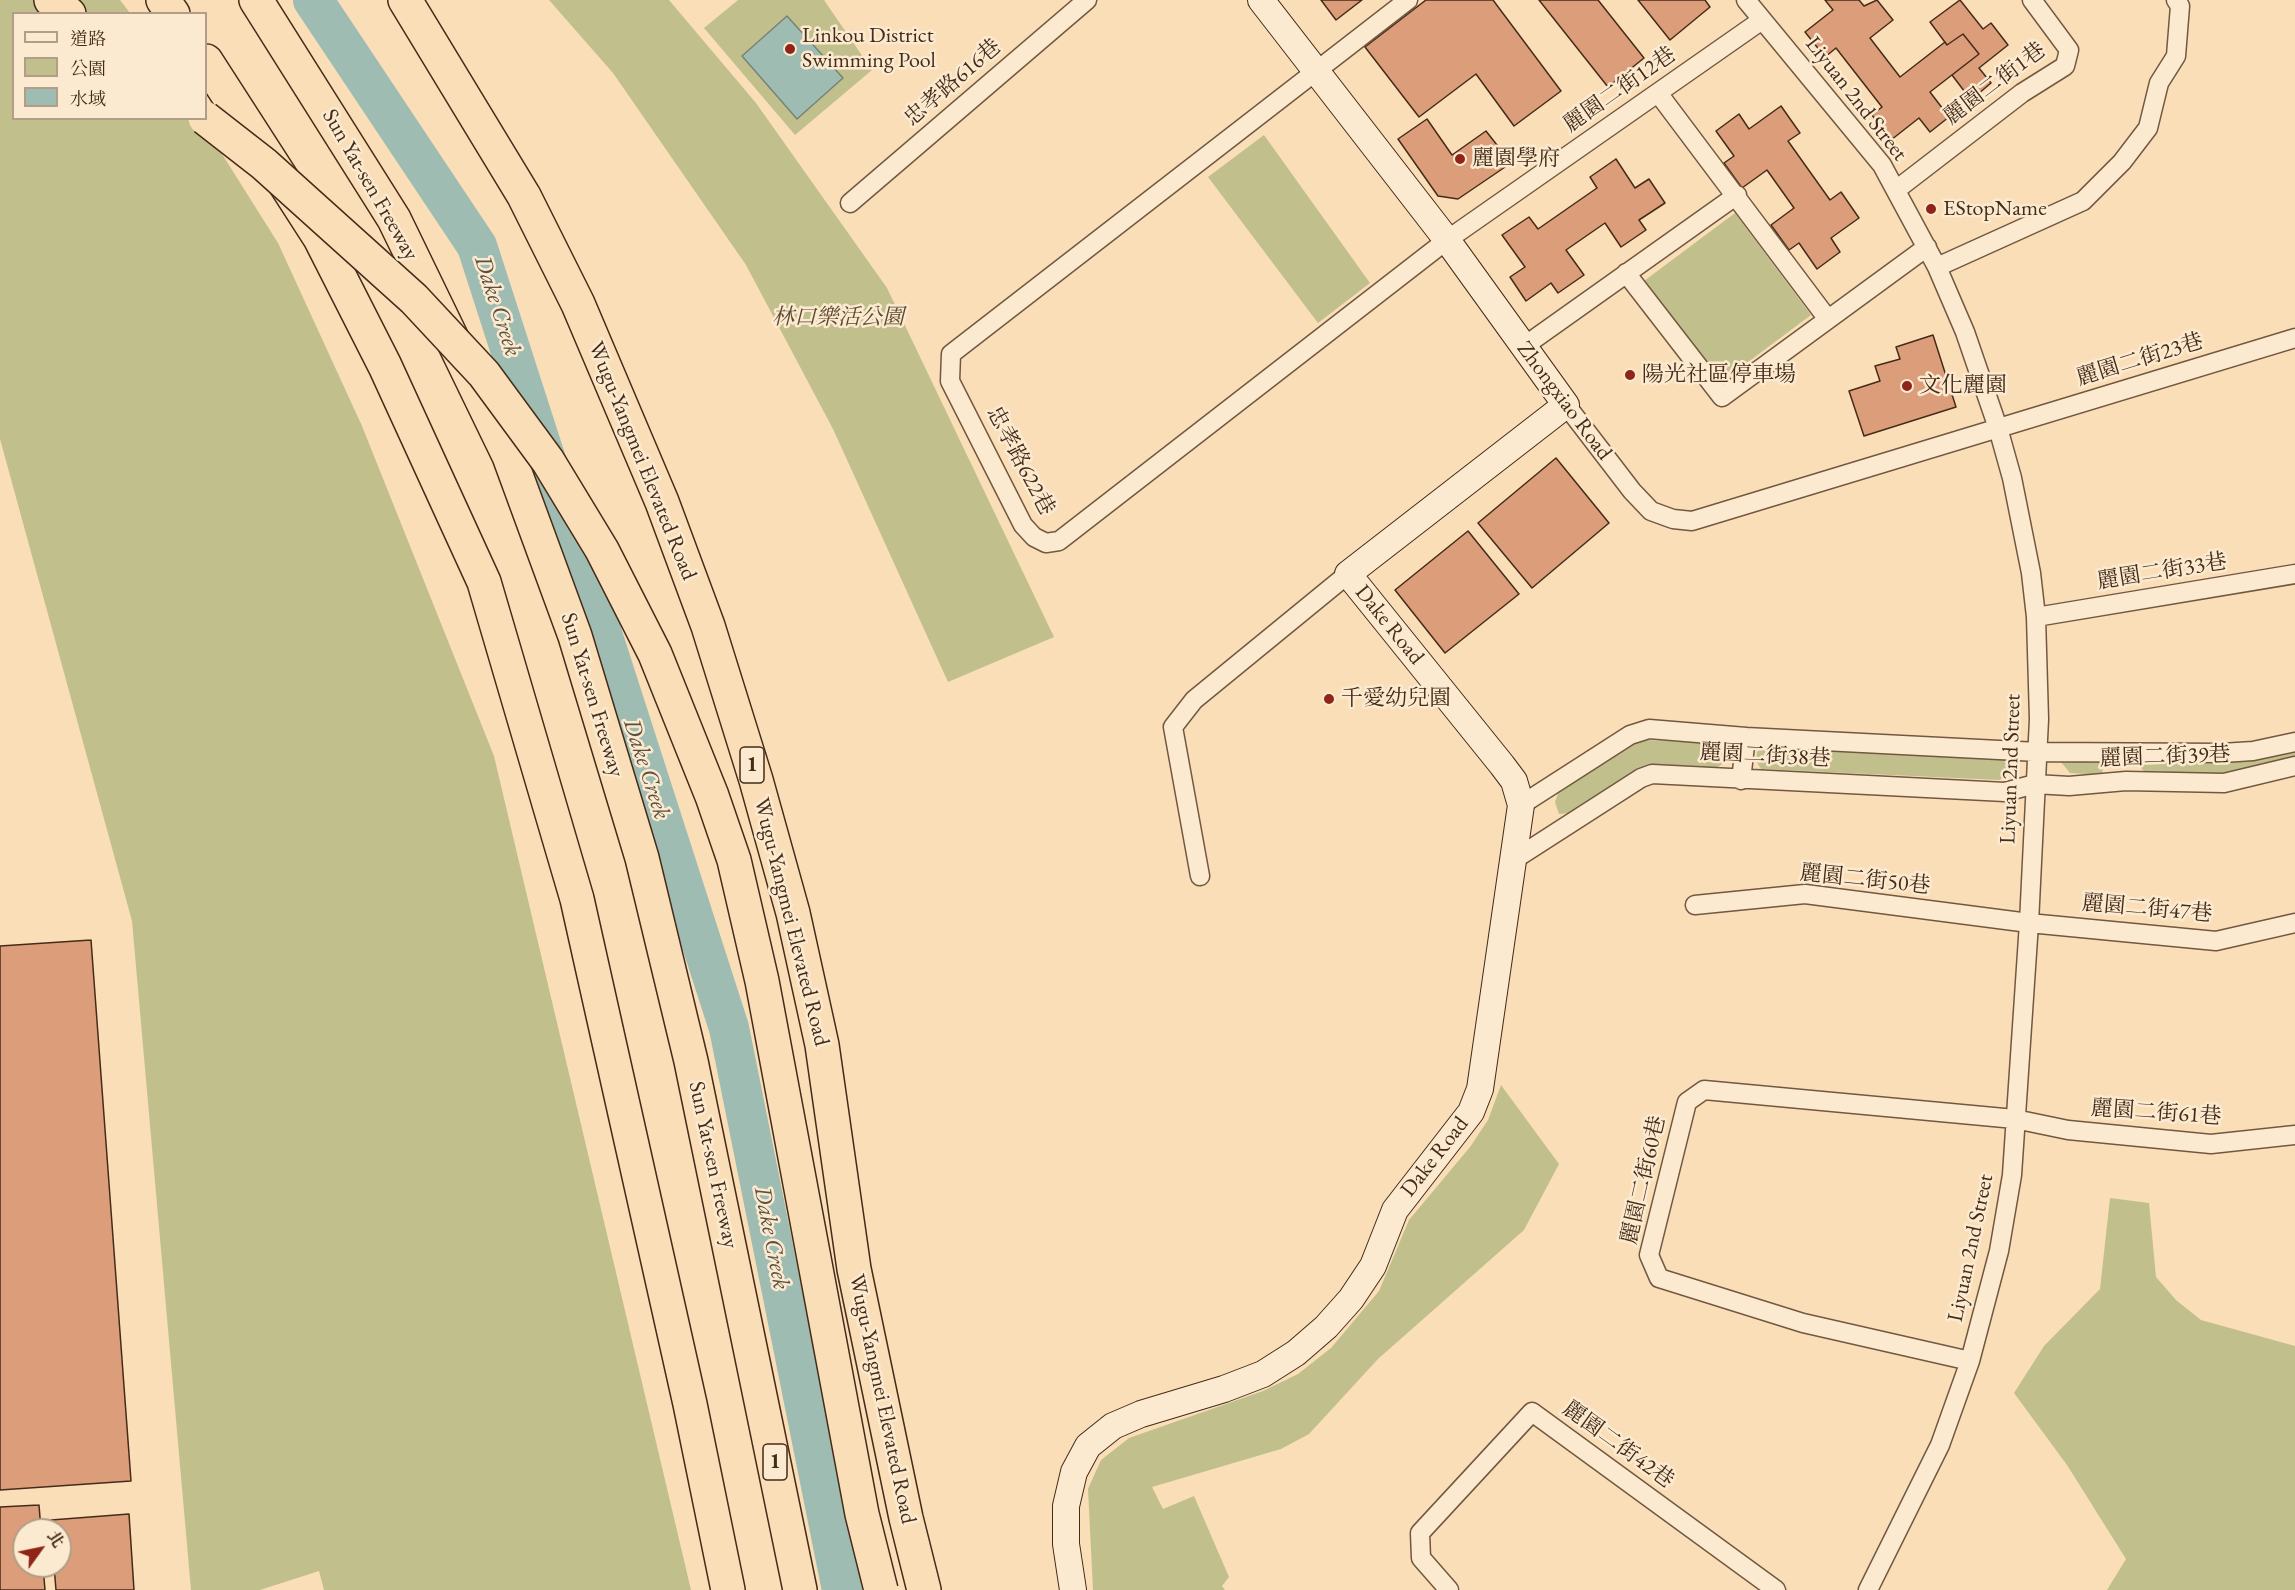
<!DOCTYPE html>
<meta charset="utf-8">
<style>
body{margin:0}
#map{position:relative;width:2295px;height:1590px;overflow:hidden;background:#f9deb7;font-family:"EB Garamond","Noto Serif TC",serif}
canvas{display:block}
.legend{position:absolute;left:12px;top:12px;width:195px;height:108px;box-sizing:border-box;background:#fbead0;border:2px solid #b29e87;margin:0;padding:8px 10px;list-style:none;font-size:18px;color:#452b19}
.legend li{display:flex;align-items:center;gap:12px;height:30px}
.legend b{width:30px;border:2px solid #b29e87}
.north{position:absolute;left:12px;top:1518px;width:60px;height:60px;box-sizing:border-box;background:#fbead0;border:2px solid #b29e87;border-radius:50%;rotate:57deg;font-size:16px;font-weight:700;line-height:24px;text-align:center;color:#452b19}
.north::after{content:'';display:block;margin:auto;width:21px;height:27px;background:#8f2418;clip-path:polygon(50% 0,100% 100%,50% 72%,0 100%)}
</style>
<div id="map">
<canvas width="2295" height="1590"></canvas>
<ul class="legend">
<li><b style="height:8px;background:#fbead0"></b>道路</li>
<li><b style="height:16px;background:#c1c08c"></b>公園</li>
<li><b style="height:16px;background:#9ebcb2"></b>水域</li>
</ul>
<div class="north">北</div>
</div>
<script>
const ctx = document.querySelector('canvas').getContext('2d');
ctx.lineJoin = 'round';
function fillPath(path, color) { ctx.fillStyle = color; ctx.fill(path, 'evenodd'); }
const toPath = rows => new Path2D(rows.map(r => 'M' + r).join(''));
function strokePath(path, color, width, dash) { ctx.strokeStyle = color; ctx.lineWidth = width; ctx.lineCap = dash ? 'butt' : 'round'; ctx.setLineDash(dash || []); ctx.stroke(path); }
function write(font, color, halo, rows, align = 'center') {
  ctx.font = font + ' "EB Garamond","Noto Serif TC",serif'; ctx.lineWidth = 5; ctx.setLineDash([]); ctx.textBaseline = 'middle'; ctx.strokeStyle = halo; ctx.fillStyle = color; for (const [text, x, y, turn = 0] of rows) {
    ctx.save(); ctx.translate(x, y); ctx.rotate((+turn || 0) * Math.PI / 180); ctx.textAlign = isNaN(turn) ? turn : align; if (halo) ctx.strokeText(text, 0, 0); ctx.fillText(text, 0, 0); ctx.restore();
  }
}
const green = toPath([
 [0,0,120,0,130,13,14,14,14,118,200,119,278,243,362,426,494,756,691,1590,324,1590,319,1571,260,1590,191,1590,132,921,0,439],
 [549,0,669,0,756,103,887,288,1054,637,948,682,833,429,746,265,613,73],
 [738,0,824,0,872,70,795,135,704,28],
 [1264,135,1370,283,1318,323,1208,177],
 [1735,213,1811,315,1720,383,1644,281],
 [1647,740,1719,743,1725,749,1727,761,1716,768,1648,765,1634,771,1572,813,1559,814,1555,802,1559,791,1632,742],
 [1766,745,2003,758,2008,768,2007,776,1999,780,1761,769,1756,761,1757,752],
 [2295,746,2295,757,2221,774,2144,771,2136,763,2147,760,2221,764],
 [2071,757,2092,759,2103,765,2102,775,2070,773,2061,762],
 [1501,1085,1559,1164,1524,1230,1378,1359,1309,1434,1281,1449,1152,1487,1163,1509,1194,1496,1229,1577,1222,1586,1225,1590,1093,1590,1088,1489,1101,1460,1129,1438,1263,1391,1298,1374,1331,1348,1379,1291,1409,1220,1470,1147,1488,1120],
 [2110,1198,2149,1203,2156,1277,2176,1300,2201,1320,2295,1346,2295,1590,2107,1590,2126,1559,2067,1465,2014,1393,2044,1346,2100,1289]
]);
const water = toPath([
 [787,16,843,78,797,119,742,56,787,16]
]);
const river = toPath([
 [313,0,477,246,729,1028,842,1590]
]);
const building = toPath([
 [1321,0,1362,0,1336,20,1321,0],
 [1426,0,1493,0,1561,91,1514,126,1476,74,1419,117,1365,47,1426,0],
 [1539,0,1598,0,1644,58,1608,87,1539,0],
 [1638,0,1705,0,1710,7,1670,40,1638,0],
 [1825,0,1859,0,1864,6,1877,0,1893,20,1870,38,1900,77,1945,42,1947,45,1963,34,1979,54,1930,92,1949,117,1930,132,1919,118,1891,140,1872,115,1882,107,1836,48,1825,57,1805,32,1833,10,1825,0],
 [1960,0,1983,29,1991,23,2008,45,1979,68,1991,83,1971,100,1952,75,1979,54,1963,34,1947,45,1930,22,1960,0],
 [1781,106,1800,133,1788,141,1830,200,1841,192,1859,218,1831,238,1840,252,1817,269,1799,243,1789,250,1771,225,1794,208,1767,170,1742,188,1724,163,1734,156,1716,131,1739,114,1749,129,1781,106],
 [1427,119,1452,155,1486,131,1511,163,1458,199,1438,196,1398,139,1427,119],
 [1616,159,1635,188,1649,179,1665,203,1639,220,1646,230,1621,247,1605,223,1566,250,1584,275,1558,293,1551,283,1526,301,1510,277,1525,267,1502,235,1529,217,1538,229,1597,188,1590,177,1616,159],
 [1933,335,1956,407,1864,436,1849,391,1880,381,1875,366,1900,359,1896,347,1933,335],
 [1556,458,1609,523,1532,588,1478,523,1556,458],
 [1468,531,1519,594,1445,653,1395,590,1468,531],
 [91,940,131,1481,0,1490,0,946,91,940],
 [39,1505,41,1530,24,1530,24,1566,43,1566,45,1590,0,1590,0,1507,39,1505],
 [129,1514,134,1590,56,1590,54,1566,60,1566,60,1530,51,1530,51,1520,129,1514]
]);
const street = toPath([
 [1408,0,951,354,950,381,1023,525,1034,537,1046,543,1059,541,1447,240,1762,20],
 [1746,0,1882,165,1937,267,1965,332,1998,428,2012,478,2031,573,2036,617,2039,719,2029,923,2012,1175,1999,1251,1970,1361,1940,1445,1868,1590],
 [1658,93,1827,318],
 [1896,190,2022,93,2065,66,2069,50,2032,0],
 [850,203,1087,0],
 [1937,267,2083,201,2122,162,2148,128,2159,83,2176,56,2180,6,2176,0],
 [1626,273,1722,397,1927,247],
 [1523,347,1737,195],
 [1566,405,1632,491,1651,511,1673,519,1692,521,2295,338],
 [2036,617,2295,574],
 [1741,780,1746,737],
 [1521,805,1630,735,1649,729,1746,737,2038,752,2222,753,2253,751,2295,742],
 [1515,859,1641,778,1652,774,2005,792,2035,784,2069,786,2126,781,2224,783,2295,766],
 [1200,876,1173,727,1194,700,1348,574],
 [1695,905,1805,894,2029,923,2216,941,2295,923],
 [1970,1361,1803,1323,1659,1278,1649,1255,1687,1102,1704,1090,2015,1119,2068,1130,2211,1144,2295,1135],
 [1449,1590,1421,1558,1420,1533,1532,1412,1776,1590]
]);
const secondary = toPath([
 [1073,1590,1066,1544,1066,1506,1074,1472,1088,1446,1113,1426,1141,1414,1224,1389,1263,1374,1296,1353,1326,1327,1351,1299,1373,1266,1395,1210,1471,1112,1480,1089,1521,805,1514,781,1502,765,1348,574,1566,405,1447,240,1261,0]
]);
const highway = toPath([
 [51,0,69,14],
 [163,0,173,14],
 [256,0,394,219,509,456,575,636,642,858,691,1061,800,1590],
 [405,0,524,196,578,304,662,502,708,626,756,780,793,913,822,1045,854,1269,906,1518,924,1590],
 [206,61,320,238,385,366,484,582,577,899,690,1404,728,1590]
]);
const highwayBridge = toPath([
 [205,118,264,164,414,299,484,374,548,461,602,550,655,654,712,796,734,860,762,981,862,1514,881,1590]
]);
const markers = [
 [790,49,6,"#8f2418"],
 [1460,159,6,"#8f2418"],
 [1931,209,6,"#8f2418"],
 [1630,375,6,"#8f2418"],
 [1907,386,6,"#8f2418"],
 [1329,699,6,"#8f2418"]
];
const shields = [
 [752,765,24],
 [775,1462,24]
];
const shieldNames = [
 ["1",752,765],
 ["1",775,1462]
];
const poiNames = [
 ["Linkou District",802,36],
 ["Swimming Pool",802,61],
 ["麗園學府",1472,159],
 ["EStopName",1943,209],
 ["陽光社區停車場",1642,375],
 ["文化麗園",1919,386],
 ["千愛幼兒園",1341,699]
];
const streetNames = [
 ["忠孝路616巷",953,83,-41],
 ["麗園二街1巷",1995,84,-37],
 ["麗園二街12巷",1620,90,-35],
 ["Liyuan 2nd Street",1856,99,52],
 ["Sun Yat-sen Freeway",370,185,60],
 ["麗園二街23巷",2140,360,-17],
 ["Zhongxiao Road",1564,401,53],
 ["Wugu-Yangmei Elevated Road",642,461,68],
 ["忠孝路622巷",1020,461,62],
 ["麗園二街33巷",2162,572,-9],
 ["Dake Road",1389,625,51],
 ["Sun Yat-sen Freeway",592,695,73],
 ["麗園二街38巷",1765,756,3],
 ["麗園二街39巷",2165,757,-2],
 ["Liyuan 2nd Street",2011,769,-88],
 ["麗園二街50巷",1865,880,6],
 ["麗園二街47巷",2147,909,5],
 ["Wugu-Yangmei Elevated Road",791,922,76],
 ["麗園二街61巷",2156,1113,4],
 ["Dake Road",1435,1157,-52],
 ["Sun Yat-sen Freeway",713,1165,78],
 ["麗園二街60巷",1644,1180,-77],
 ["Liyuan 2nd Street",1971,1248,-78],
 ["Wugu-Yangmei Elevated Road",882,1399,78],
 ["麗園二街42巷",1618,1445,36]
];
const parkNames = [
 ["林口樂活公園",838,318]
];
const waterNames = [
 ["Dake Creek",497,306,72],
 ["Dake Creek",646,769,72],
 ["Dake Creek",771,1238,79]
];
fillPath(green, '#c1c08c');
fillPath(water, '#9ebcb2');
strokePath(water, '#7a8275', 1.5);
strokePath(river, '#9ebcb2', 40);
fillPath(building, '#dc9d7a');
strokePath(building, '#452b19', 1.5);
strokePath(street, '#725840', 21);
strokePath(secondary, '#452b19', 28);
strokePath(highway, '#452b19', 36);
strokePath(street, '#fbead0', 18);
strokePath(secondary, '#fbead0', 26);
strokePath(highway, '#f9deb7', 33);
strokePath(highwayBridge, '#452b19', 36, []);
strokePath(highwayBridge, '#f9deb7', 33);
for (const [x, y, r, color] of markers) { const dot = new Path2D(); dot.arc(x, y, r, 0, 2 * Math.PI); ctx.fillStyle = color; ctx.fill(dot); strokePath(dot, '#fbead0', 2); }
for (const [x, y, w] of shields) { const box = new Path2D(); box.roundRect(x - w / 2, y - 18, w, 36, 4.5); ctx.fillStyle = '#fbead0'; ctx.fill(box); strokePath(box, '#452b19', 1.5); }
write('bold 21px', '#452b19', null, shieldNames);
write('22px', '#452b19', '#fbead0', poiNames, 'left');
write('22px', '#452b19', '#fbead0', streetNames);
write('italic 22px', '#5e4930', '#fbead0', parkNames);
write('italic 24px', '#5b4f3f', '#fbead0', waterNames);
</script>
